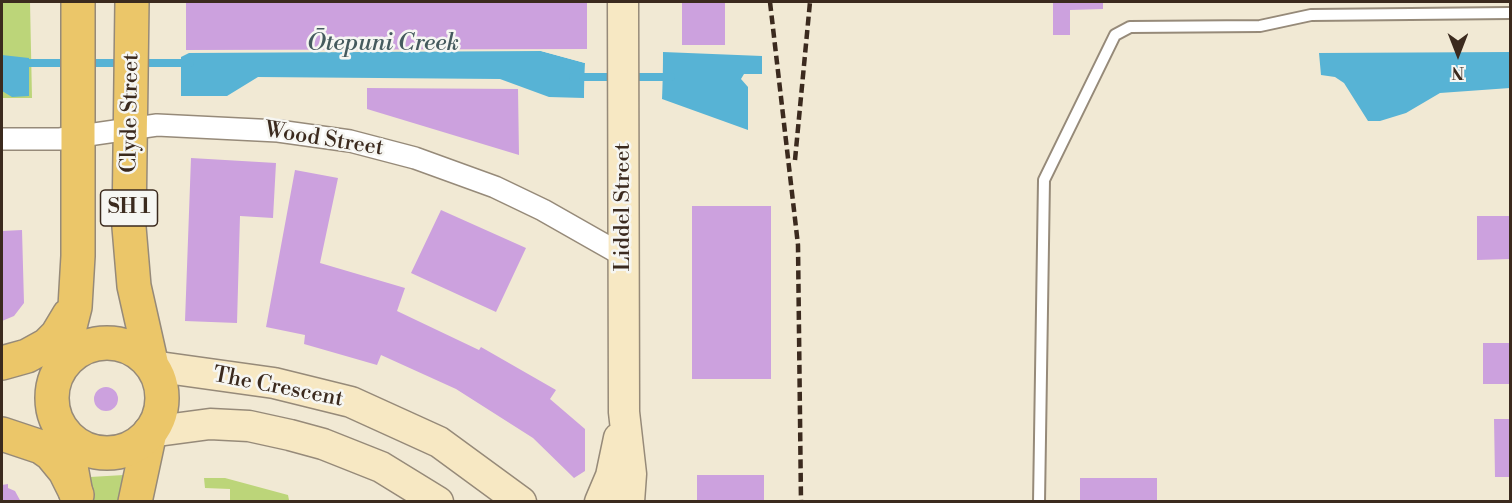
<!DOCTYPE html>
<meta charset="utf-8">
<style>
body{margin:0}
#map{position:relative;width:1512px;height:503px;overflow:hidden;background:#f1e9d4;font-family:"Libre Bodoni",serif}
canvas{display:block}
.frame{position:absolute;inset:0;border:3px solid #3b2a1e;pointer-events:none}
.north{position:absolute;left:1428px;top:24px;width:60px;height:60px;-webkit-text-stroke:4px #f6f6f2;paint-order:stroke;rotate:180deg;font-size:16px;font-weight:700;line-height:24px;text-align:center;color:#3b2a1e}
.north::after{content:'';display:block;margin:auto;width:21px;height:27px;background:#3b2a1e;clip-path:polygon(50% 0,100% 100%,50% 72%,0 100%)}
</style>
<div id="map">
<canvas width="1512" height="503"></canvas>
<div class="frame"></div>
<div class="north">N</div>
</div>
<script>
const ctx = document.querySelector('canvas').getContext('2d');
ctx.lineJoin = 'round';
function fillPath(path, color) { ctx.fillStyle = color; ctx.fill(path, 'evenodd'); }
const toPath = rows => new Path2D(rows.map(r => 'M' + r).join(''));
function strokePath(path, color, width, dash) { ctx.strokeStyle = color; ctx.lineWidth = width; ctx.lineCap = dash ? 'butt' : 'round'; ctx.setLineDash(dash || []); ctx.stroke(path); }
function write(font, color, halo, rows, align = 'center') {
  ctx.font = font + ' "Libre Bodoni",serif'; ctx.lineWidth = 5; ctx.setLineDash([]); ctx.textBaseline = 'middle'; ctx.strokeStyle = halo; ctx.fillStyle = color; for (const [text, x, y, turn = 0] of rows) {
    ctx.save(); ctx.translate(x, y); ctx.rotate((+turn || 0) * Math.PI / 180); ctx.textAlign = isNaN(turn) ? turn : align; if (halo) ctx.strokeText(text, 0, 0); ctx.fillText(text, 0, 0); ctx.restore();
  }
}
const green = toPath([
 [2,2,30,2,32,98,2,98],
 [124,475,119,501,92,501,90,477],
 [204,478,225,478,288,495,289,500,230,501,230,489,205,488]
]);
const water = toPath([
 [541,51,585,63,584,98,549,97,500,79,258,77,227,96,181,96,181,57,189,53],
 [663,52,762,56,762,74,744,74,741,79,748,87,748,130,662,99],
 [1510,52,1510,88,1440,93,1406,113,1380,121,1368,121,1344,83,1335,77,1321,75,1319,53],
 [2,55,29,58,29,96,12,97,2,91]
]);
const pier = toPath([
 [541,51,553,51,587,61,587,98,584,98,585,63],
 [660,52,663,52,662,99,659,99]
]);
const stream = toPath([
 [2,63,124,63],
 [137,63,190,63],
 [573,77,671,77]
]);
const building = toPath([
 [186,2,587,2,587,49,186,50],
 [682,2,725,2,725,45,682,45],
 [1053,2,1103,2,1103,9,1070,10,1070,35,1053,35],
 [367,88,518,89,519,155,367,109],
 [191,158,276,163,273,218,240,216,237,323,185,321],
 [295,170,338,178,320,263,405,288,397,311,479,350,481,347,556,390,550,399,585,429,585,471,574,478,533,438,456,389,381,355,377,365,304,344,305,335,266,327],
 [692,206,771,206,771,379,692,379],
 [441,210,526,248,496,312,411,273],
 [1477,216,1510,216,1510,259,1477,260],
 [22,230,24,303,14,316,2,321,2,231],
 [1483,343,1510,343,1510,384,1483,384],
 '94 399a12 12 0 1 1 24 0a12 12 0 1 1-24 0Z',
 [1494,419,1510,419,1510,477,1495,477],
 [697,475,764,475,764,502,697,502],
 [1080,478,1157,478,1157,502,1080,502],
 [8,484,8,488,15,491,21,502,2,502,2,485]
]);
const lane = toPath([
 [1039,502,1044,180,1115,35,1130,27,1260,26,1311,15,1510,13]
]);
const street = toPath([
 [2,139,60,139,157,125,278,131,350,141,415,158,495,187,543,210,624,256]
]);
const secondary = toPath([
 [623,2,624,412,631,474,629,502],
 [152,366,274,383,351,402,439,442,521,502],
 [150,432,210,424,249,426,290,435,323,444,381,467,438,502],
 [600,502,611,476,619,438]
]);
const primary = toPath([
 [65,434,76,494],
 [135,502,150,432]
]);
const highway = toPath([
 [132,2,129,227,134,286,152,366],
 '52 398a55 55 0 1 1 110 0a55 55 0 1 1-110 0Z',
 [2,363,27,356,47,345,57,335,69,315],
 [63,365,64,350,75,307,78,256,78,2],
 [2,434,41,447,51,454,65,471,77,495]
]);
const rail = toPath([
 [770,2,798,245,801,502],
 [795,160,810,2]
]);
const shields = [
 [129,208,57]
];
const shieldNames = [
 ["SH 1",129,208]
];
const streetNames = [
 ["Clyde Street",131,113,-89],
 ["Wood Street",324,140,9],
 ["Liddel Street",624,207,-90],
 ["The Crescent",278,388,11]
];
const waterNames = [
 ["Ōtepuni Creek",383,44]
];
fillPath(green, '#bcd579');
fillPath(water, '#57b3d5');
fillPath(pier, '#f1e9d4');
strokePath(stream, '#57b3d5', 8);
fillPath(building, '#cca1de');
strokePath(lane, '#968a79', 14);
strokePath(street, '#968a79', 24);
strokePath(secondary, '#968a79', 33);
strokePath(primary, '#968a79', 36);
strokePath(highway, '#968a79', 36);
strokePath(lane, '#fff', 10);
strokePath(street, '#fff', 21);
strokePath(secondary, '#f7e8c3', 30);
strokePath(primary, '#ebc669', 33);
strokePath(highway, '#ebc669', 33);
strokePath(rail, '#3b2a1e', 4.5, [9, 4.5]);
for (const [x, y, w] of shields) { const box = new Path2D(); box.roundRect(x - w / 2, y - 18, w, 36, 4.5); ctx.fillStyle = '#f6f6f2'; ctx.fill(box); strokePath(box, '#3b2a1e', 1.5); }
write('bold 21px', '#3b2a1e', null, shieldNames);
write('22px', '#3b2a1e', '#f6f6f2', streetNames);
write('italic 24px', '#455a5e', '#f6f6f2', waterNames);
</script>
